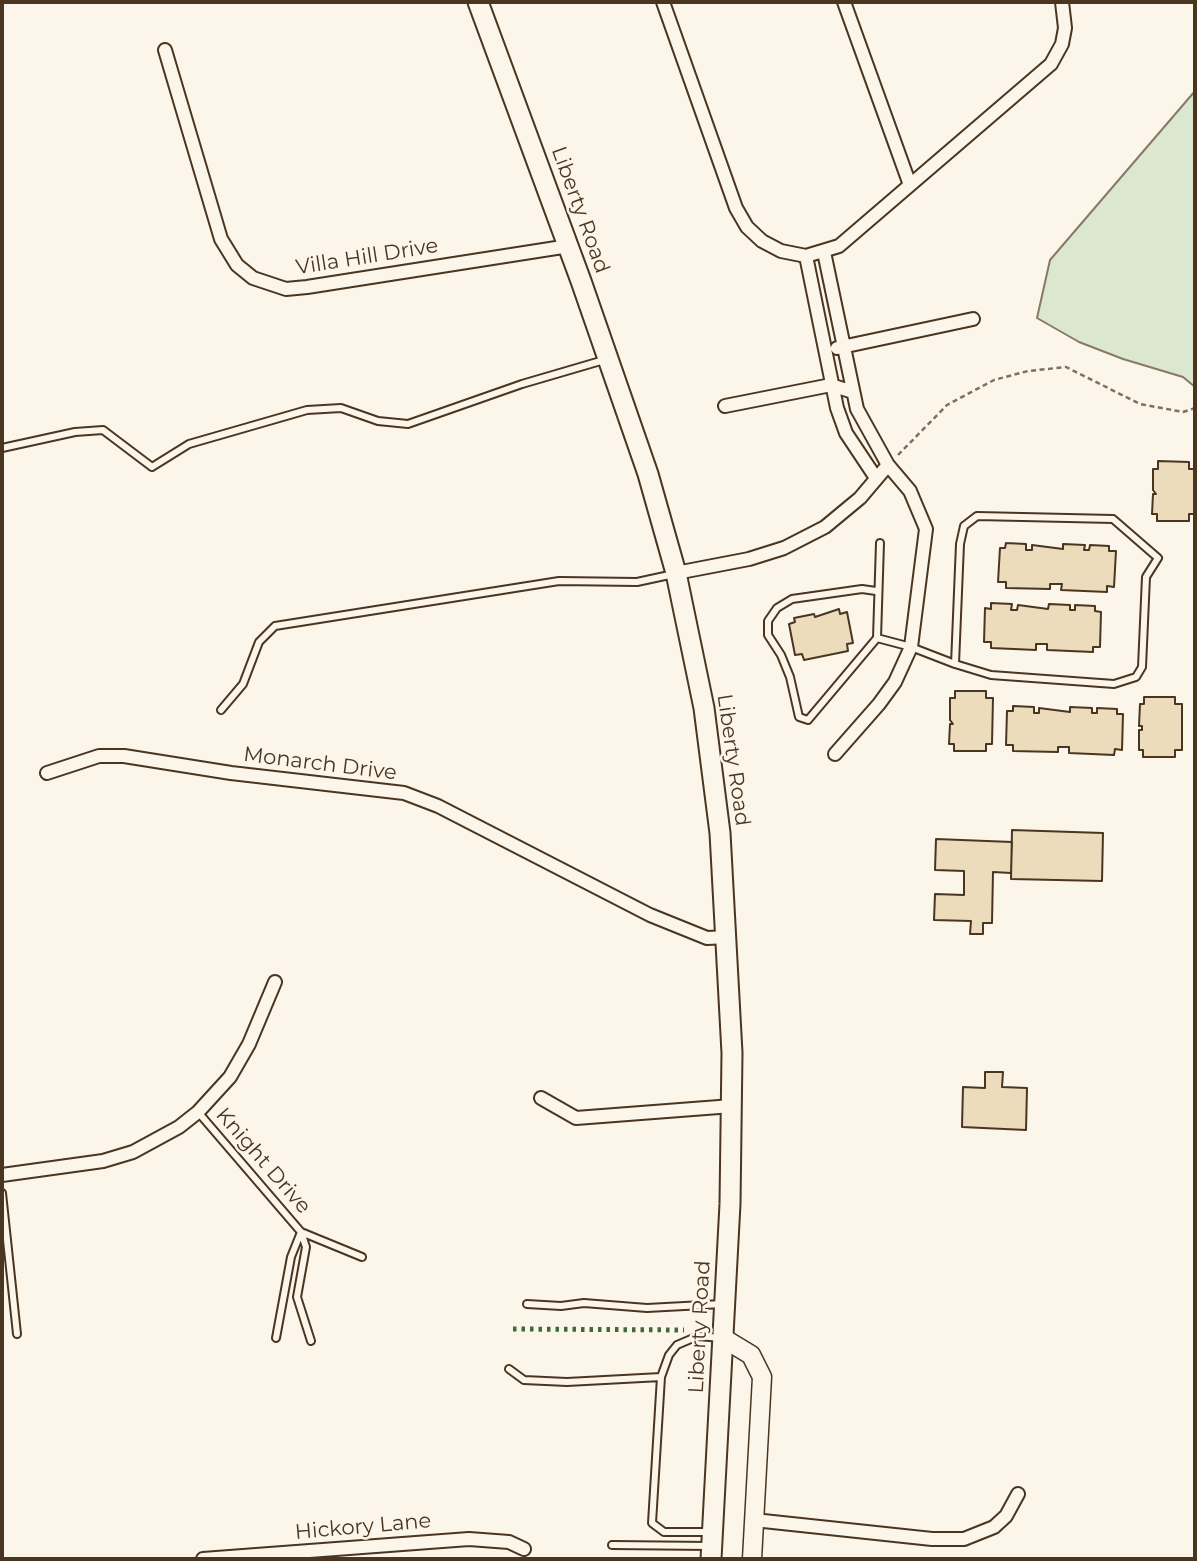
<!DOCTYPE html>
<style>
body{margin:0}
#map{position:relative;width:1197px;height:1561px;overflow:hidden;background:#fbf6e9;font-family:Montserrat,sans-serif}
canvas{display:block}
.frame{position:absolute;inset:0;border:4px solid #4a3520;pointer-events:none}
</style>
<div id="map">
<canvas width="1197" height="1561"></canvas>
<div class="frame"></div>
</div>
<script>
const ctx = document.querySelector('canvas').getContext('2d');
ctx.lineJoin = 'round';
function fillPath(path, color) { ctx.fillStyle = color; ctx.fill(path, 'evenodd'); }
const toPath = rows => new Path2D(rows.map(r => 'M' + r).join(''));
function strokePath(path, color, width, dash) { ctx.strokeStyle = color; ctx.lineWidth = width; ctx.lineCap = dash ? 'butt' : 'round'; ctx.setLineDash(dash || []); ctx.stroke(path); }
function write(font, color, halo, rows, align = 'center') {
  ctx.font = font + ' Montserrat,sans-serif'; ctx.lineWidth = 5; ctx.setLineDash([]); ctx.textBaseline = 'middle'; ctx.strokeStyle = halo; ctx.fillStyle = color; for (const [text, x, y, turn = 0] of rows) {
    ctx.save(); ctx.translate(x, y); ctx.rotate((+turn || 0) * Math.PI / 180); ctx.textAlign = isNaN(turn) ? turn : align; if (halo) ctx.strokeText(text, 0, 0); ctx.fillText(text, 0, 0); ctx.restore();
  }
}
const green = toPath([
 [1195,91,1195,387,1183,377,1123,359,1079,342,1037,318,1050,260,1195,91]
]);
const building = toPath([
 [1158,461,1189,462,1189,469,1195,469,1195,514,1189,514,1189,521,1157,521,1157,514,1152,514,1153,494,1156,494,1153,490,1153,469,1158,469,1158,461],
 [1006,543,1026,544,1026,550,1032,550,1032,545,1063,549,1063,544,1085,545,1084,550,1089,550,1090,545,1109,546,1109,551,1116,551,1114,587,1107,586,1107,592,1061,590,1062,584,1050,584,1050,589,1006,588,1006,582,998,582,1000,548,1005,548,1006,543],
 [991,603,1012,604,1011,610,1017,610,1018,605,1048,609,1049,604,1070,605,1070,610,1075,610,1075,605,1095,606,1095,611,1101,612,1100,647,1093,647,1093,652,1047,650,1047,644,1036,644,1036,650,991,648,991,642,984,642,985,608,991,609,991,603],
 [839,609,840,614,847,612,853,643,847,644,848,651,804,660,802,654,795,655,789,624,795,622,794,618,814,614,815,617,839,609],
 [955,691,986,691,986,698,993,698,992,744,986,744,986,751,954,751,954,744,949,744,950,724,953,724,950,720,950,698,955,698,955,691],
 [1144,697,1175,697,1175,704,1182,704,1182,750,1175,750,1175,757,1143,757,1143,750,1139,750,1139,730,1142,730,1142,726,1139,726,1140,704,1144,704,1144,697],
 [1013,706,1034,707,1034,713,1039,713,1039,708,1070,712,1070,707,1092,708,1092,713,1097,713,1097,708,1117,709,1117,714,1123,714,1122,750,1115,749,1114,755,1069,753,1069,747,1058,747,1058,752,1013,751,1013,745,1006,745,1007,711,1013,711,1013,706],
 [1012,830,1103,833,1102,881,1011,879,1012,830],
 [936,839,1012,842,1011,873,993,872,992,923,983,923,983,934,970,934,971,921,934,920,935,894,964,895,964,871,935,870,936,839],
 [985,1072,1003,1072,1002,1087,1027,1088,1026,1130,962,1127,963,1087,985,1088,985,1072]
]);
const path = toPath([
 [898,455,947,405,994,380,1028,371,1066,367,1140,404,1183,412,1195,408]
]);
const lane = toPath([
 [2,448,75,432,103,430,152,467,189,444,307,410,341,408,378,421,408,424,522,384,604,360],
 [876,591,862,589,792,599,777,608,768,621,768,635,781,655,790,677,799,717,808,720,877,638,880,543],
 [877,638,911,647,955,664,991,675,1114,684,1136,677,1142,667,1146,577,1158,558,1113,519,977,516,964,526,960,544,955,664],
 [221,710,243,684,259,642,275,626,559,581,637,582,674,574],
 [198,1112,301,1232,306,1247,297,1297,311,1341],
 [2,1193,17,1334],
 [301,1232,362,1257],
 [527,1304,561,1306,584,1303,647,1308,722,1304],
 [276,1338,291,1257,301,1232],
 [509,1369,524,1380,567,1382,661,1377,669,1355,677,1345,698,1336,721,1338],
 [661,1377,652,1523,664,1532,711,1532],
 [612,1545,710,1546]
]);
const street = toPath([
 [663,2,736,208,747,227,762,241,781,251,806,256,839,246,1051,64,1062,44,1065,28,1062,2],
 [844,2,910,185],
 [165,50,221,239,237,265,253,278,286,289,307,287,569,246],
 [824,252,857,409,888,465,910,491,926,529,911,647,895,682,879,704,835,754],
 [806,256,837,408,846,433,876,478],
 [837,348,973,319],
 [725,406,831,385,853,392],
 [676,573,749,559,784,548,825,527,860,498,888,465],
 [47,773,99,756,124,756,231,773,404,793,438,806,650,915,707,938,728,937],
 [541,1098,576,1118,732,1106],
 [2,1175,103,1161,133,1152,179,1127,198,1112,230,1077,249,1044,275,982],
 [754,1520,932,1539,964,1539,994,1527,1006,1516,1018,1494],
 [203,1559,469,1539,509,1542,524,1549]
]);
const secondary = toPath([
 [723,1338,751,1355,762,1377,752,1559]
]);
const primary = toPath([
 [478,2,581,281,648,474,676,573,704,708,720,833,732,1053,730,1204,711,1559]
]);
const hedge = toPath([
 [513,1329,684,1330]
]);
const streetNames = [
 ["Liberty Road",580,210,70],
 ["Villa Hill Drive",367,257,-9],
 ["Liberty Road",733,760,82],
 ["Monarch Drive",320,764,7],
 ["Knight Drive",263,1161,49],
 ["Liberty Road",700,1327,-87],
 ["Hickory Lane",363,1527,-5]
];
fillPath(green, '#dce7d0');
strokePath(green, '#887966', 2);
fillPath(building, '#ecdcbc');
strokePath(building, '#4a3520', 2);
strokePath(lane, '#4a3520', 10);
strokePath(street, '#4a3520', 16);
strokePath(secondary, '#4a3520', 21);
strokePath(primary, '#4a3520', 23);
strokePath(path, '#7f6f5c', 2.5, [5, 3.5]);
strokePath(lane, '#fbf6e9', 6);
strokePath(street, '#fbf6e9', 12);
strokePath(secondary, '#fbf6e9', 18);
strokePath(primary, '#fbf6e9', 19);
strokePath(hedge, '#436837', 5, [3.5, 5]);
write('21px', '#4a3520', '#fbf6e9', streetNames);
</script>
